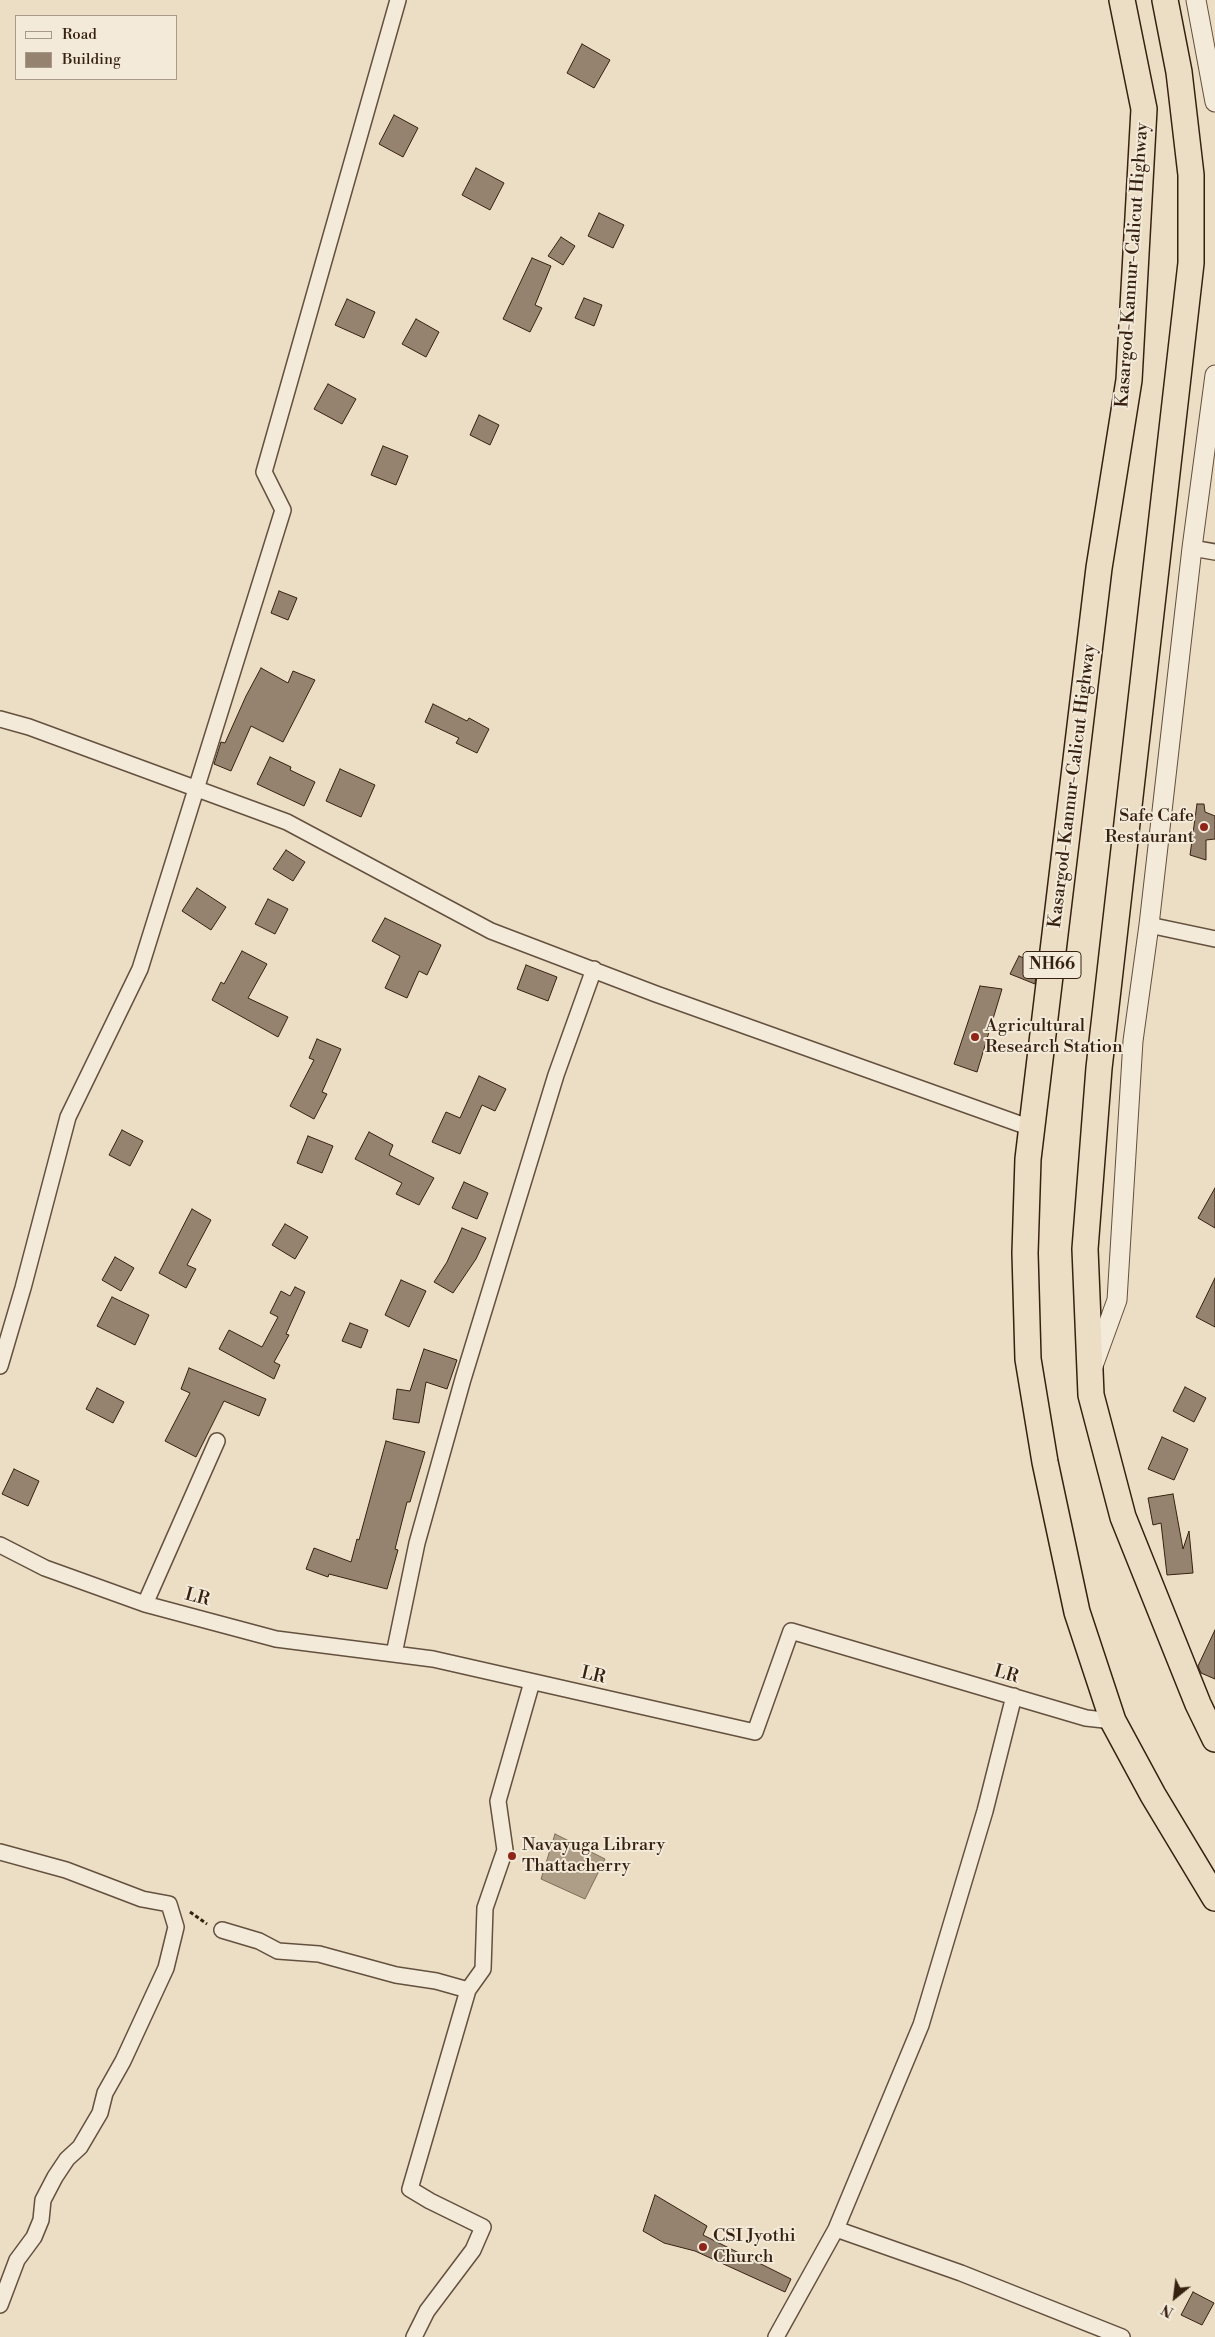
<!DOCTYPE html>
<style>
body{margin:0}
#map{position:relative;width:1215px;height:2337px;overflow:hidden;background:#ecdec5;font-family:"Libre Bodoni",serif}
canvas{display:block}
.legend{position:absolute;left:15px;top:15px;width:162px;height:65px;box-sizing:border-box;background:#f3ead9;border:1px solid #a79a89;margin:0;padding:6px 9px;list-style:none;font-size:15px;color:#362111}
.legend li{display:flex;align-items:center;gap:10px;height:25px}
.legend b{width:25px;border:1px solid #a79a89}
.north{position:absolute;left:1150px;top:2272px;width:50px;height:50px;-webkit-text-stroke:4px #f3ead9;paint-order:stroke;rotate:209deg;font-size:14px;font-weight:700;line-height:20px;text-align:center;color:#362111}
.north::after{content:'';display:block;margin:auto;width:18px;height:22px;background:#362111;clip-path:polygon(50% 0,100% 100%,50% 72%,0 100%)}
</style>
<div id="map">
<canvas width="1215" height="2337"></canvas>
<ul class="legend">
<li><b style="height:6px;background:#f3ead9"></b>Road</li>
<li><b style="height:14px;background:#95836f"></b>Building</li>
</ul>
<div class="north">N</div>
</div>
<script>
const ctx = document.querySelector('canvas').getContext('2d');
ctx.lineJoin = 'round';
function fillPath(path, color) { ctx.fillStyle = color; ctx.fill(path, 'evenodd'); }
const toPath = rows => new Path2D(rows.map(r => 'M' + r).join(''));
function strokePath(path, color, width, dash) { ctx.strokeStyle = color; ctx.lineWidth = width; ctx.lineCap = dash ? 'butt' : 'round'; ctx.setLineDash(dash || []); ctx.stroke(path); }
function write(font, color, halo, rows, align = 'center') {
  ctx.font = font + ' "Libre Bodoni",serif'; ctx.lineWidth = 4; ctx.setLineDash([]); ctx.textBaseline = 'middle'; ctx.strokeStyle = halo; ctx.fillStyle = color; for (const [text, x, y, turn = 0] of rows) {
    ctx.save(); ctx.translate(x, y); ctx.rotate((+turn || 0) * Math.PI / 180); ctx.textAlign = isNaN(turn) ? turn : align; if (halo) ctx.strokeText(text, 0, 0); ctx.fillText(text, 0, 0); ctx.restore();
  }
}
const water = toPath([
 [555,1834,605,1859,585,1899,541,1879,555,1834]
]);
const building = toPath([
 [582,44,610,60,594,88,567,73,582,44],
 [394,115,418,128,403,157,379,144,394,115],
 [476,168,504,183,490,210,462,195,476,168],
 [599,213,624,225,613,248,588,236,599,213],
 [561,237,575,246,563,265,548,256,561,237],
 [532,258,551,266,535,305,542,308,530,332,503,319,532,258],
 [584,298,602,305,594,326,575,318,584,298],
 [347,299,375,312,364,338,335,325,347,299],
 [416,319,439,332,426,357,402,344,416,319],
 [328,384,356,399,342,424,314,409,328,384],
 [479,415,499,425,490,445,470,435,479,415],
 [383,446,408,456,396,485,371,475,383,446],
 [279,591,297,598,288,620,271,613,279,591],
 [261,668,288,683,293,671,315,680,283,742,251,726,231,771,214,764,221,742,225,743,246,696,261,668],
 [433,704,467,721,469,718,489,729,477,753,456,743,459,738,425,722,433,704],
 [270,757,291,767,290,770,315,782,304,806,257,784,270,757],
 [340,769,375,785,361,817,326,801,340,769],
 [1197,804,1204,804,1205,812,1215,816,1215,839,1206,840,1206,860,1190,855,1197,804],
 [286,850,305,862,293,881,273,869,286,850],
 [197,888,226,907,211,930,182,911,197,888],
 [268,899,288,909,275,934,255,924,268,899],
 [385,918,441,945,427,975,419,971,407,998,385,988,400,956,372,941,385,918],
 [242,951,267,964,248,998,288,1017,278,1037,212,1000,221,982,224,984,242,951],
 [1019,956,1037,964,1035,984,1010,974,1019,956],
 [526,965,557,977,548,1001,517,989,526,965],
 [980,986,1002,989,977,1072,954,1064,980,986],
 [317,1039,341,1049,322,1092,327,1094,314,1119,290,1106,314,1060,309,1058,317,1039],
 [479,1076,506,1089,495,1111,482,1105,460,1154,432,1142,446,1112,460,1118,479,1076],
 [122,1130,143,1141,130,1166,109,1155,122,1130],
 [369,1132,393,1145,389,1155,434,1178,419,1205,396,1194,402,1183,355,1159,369,1132],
 [308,1136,333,1146,322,1173,297,1163,308,1136],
 [464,1182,488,1193,477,1219,452,1208,464,1182],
 [1215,1188,1215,1228,1198,1218,1215,1188],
 [192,1209,211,1220,187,1265,196,1269,186,1288,159,1273,192,1209],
 [285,1224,308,1237,295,1259,272,1245,285,1224],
 [462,1228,486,1238,476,1259,453,1293,434,1282,447,1262,462,1228],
 [115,1257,134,1268,121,1291,102,1280,115,1257],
 [1215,1278,1215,1327,1196,1317,1215,1278],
 [401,1280,426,1291,409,1327,385,1315,401,1280],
 [295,1287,305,1292,286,1334,289,1335,274,1362,280,1365,274,1379,219,1349,229,1330,262,1347,278,1317,270,1313,281,1291,290,1296,295,1287],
 [112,1297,149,1315,135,1345,97,1326,112,1297],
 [350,1323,368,1330,361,1348,342,1341,350,1323],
 [424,1349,457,1360,447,1389,426,1382,419,1423,393,1419,397,1389,410,1391,424,1349],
 [189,1368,266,1399,259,1416,224,1401,196,1457,165,1441,190,1393,181,1389,189,1368],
 [1185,1387,1206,1398,1194,1422,1173,1411,1185,1387],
 [97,1388,124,1402,113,1423,86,1409,97,1388],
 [1162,1437,1188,1449,1174,1480,1148,1469,1162,1437],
 [386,1441,425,1452,410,1502,407,1502,395,1549,398,1550,387,1589,329,1574,328,1577,306,1569,314,1548,351,1562,357,1539,359,1540,386,1441],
 [14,1469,39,1481,28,1506,2,1494,14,1469],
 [1173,1494,1183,1549,1189,1531,1193,1573,1167,1575,1161,1523,1153,1525,1148,1498,1173,1494],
 [1215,1630,1215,1679,1201,1673,1198,1666,1215,1630],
 [655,2195,707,2226,703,2235,791,2279,785,2292,695,2251,664,2243,643,2231,655,2195],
 [1193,2292,1214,2303,1202,2325,1181,2315,1193,2292]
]);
const path = toPath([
 [190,1912,207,1924]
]);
const minor = toPath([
 [1192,548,1215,552],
 [0,719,29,727,287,822,491,931,656,994,1031,1128],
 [1149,925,1215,939],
 [0,1366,23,1288,68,1117,140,969,283,510,264,472,398,0],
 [0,1545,45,1568,145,1604,276,1639,433,1659,755,1732,791,1631,1086,1718,1113,1721],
 [145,1604,217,1441],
 [394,1654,417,1543,463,1379,556,1075,594,969],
 [0,1852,66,1870,142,1899,169,1904,176,1927,166,1968,123,2061,105,2093,100,2113,80,2147,67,2159,55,2177,43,2200,41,2220,34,2237,17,2260,0,2305],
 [222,1930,259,1941,278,1951,319,1954,396,1975,436,1981,468,1990],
 [836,2229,961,2273,1122,2337],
 [414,2337,427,2311,473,2250,483,2227,430,2201,410,2189,468,1990,483,1969,485,1908,505,1850,498,1801,532,1682],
 [776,2337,836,2229,921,2025,985,1811,1014,1696]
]);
const tertiary = toPath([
 [1196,0,1215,102],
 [1093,1366,1117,1300,1133,1041,1149,925,1192,548,1215,375]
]);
const trunk = toPath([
 [1122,0,1144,109,1129,380,1099,568,1028,1159,1025,1253,1028,1359,1045,1462,1077,1612,1113,1721,1153,1795,1215,1898],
 [1165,0,1179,72,1191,175,1191,263,1099,1068,1085,1249,1091,1395,1123,1517,1198,1704,1215,1739]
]);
const markers = [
 [1204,827,5,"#8f2418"],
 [975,1037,5,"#8f2418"],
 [512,1856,5,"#8f2418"],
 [703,2247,5,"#8f2418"]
];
const shields = [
 [1052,965,58]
];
const shieldNames = [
 ["NH66",1052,965]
];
const streetNames = [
 ["Kasargod-Kannur-Calicut Highway",1133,265,-86],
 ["Kasargod-Kannur-Calicut Highway",1073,786,-83],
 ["LR",197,1598,15],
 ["LR",1006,1675,16],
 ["LR",593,1676,13]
];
const poiNames = [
 ["Safe Cafe",1194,817,"right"],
 ["Restaurant",1194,838,"right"],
 ["Agricultural",985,1027],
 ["Research Station",985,1048],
 ["Navayuga Library",522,1846],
 ["Thattacherry",522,1867],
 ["CSI Jyothi",713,2237],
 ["Church",713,2258]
];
fillPath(water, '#ae9e88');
strokePath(water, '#7e6c58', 1);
fillPath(building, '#95836f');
strokePath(building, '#362111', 1);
strokePath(minor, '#64503e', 18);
strokePath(tertiary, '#64503e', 21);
strokePath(trunk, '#362111', 28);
strokePath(path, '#362111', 3, [4, 2.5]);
strokePath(minor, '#f3ead9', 15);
strokePath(tertiary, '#f3ead9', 19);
strokePath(trunk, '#ecdec5', 25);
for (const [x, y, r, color] of markers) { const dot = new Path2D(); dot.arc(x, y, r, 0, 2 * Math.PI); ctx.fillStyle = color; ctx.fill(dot); strokePath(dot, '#f3ead9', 2); }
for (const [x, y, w] of shields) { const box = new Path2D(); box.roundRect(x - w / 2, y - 13.5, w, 27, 4); ctx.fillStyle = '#f3ead9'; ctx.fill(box); strokePath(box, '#362111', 1); }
write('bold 16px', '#362111', null, shieldNames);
write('18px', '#362111', '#f3ead9', streetNames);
write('18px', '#362111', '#f3ead9', poiNames, 'left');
</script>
